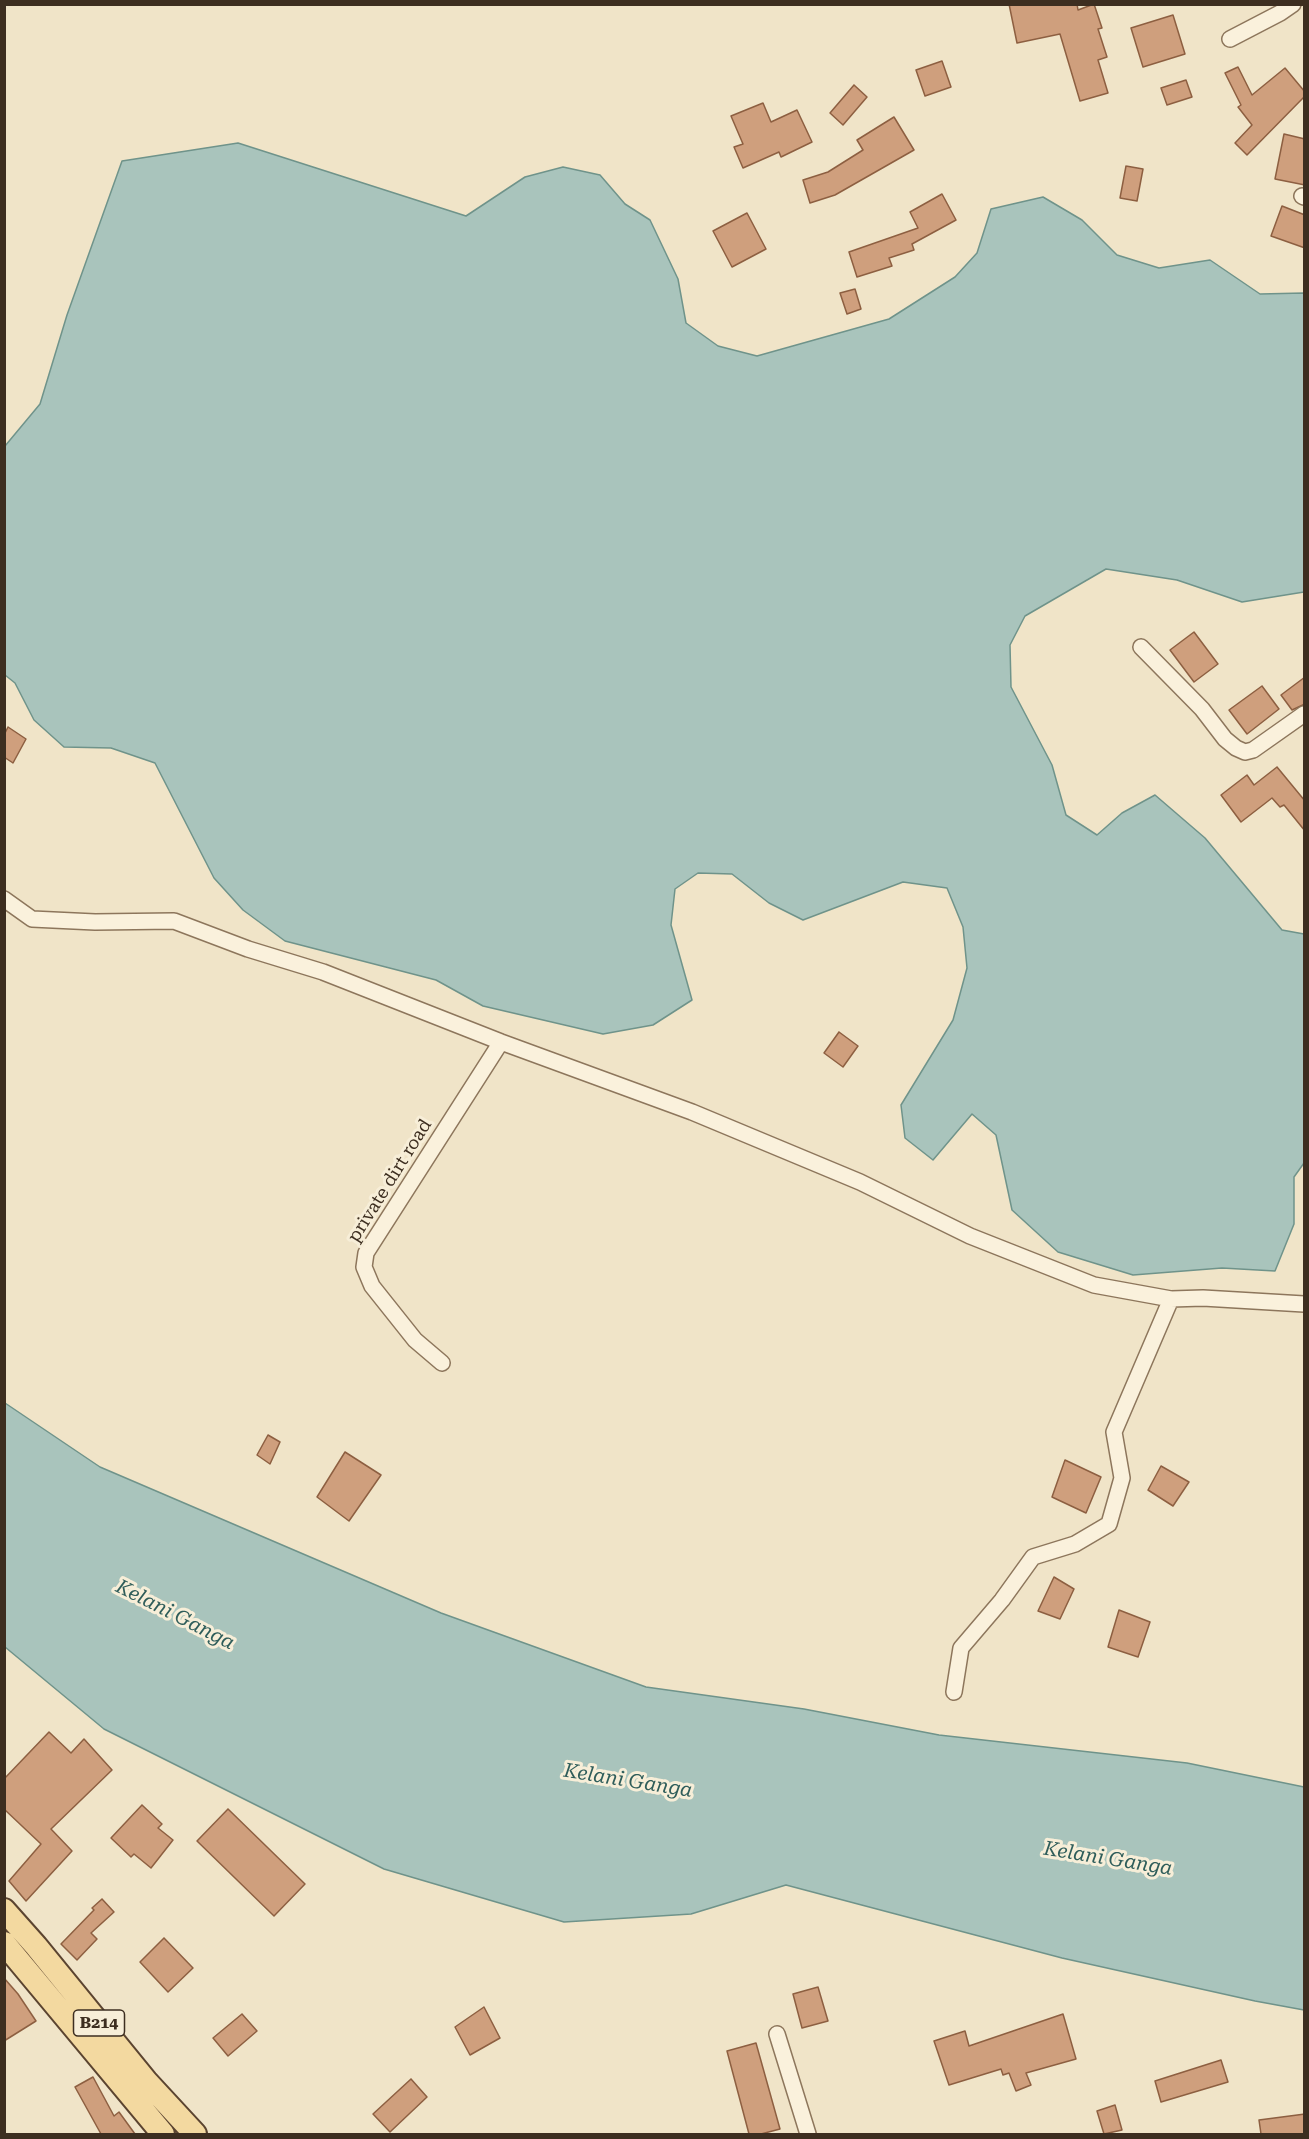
<!DOCTYPE html>
<style>
body{margin:0}
#map{position:relative;width:1309px;height:2139px;overflow:hidden;background:#f0e4c8;font-family:"Roboto Serif",serif}
canvas{display:block}
.frame{position:absolute;inset:0;border:6px solid #3d2e20;pointer-events:none}
</style>
<div id="map">
<canvas width="1309" height="2139"></canvas>
<div class="frame"></div>
</div>
<script>
const ctx = document.querySelector('canvas').getContext('2d');
ctx.lineJoin = 'round';
function fillPath(path, color) { ctx.fillStyle = color; ctx.fill(path, 'evenodd'); }
const toPath = rows => new Path2D(rows.map(r => 'M' + r).join(''));
function strokePath(path, color, width, dash) { ctx.strokeStyle = color; ctx.lineWidth = width; ctx.lineCap = dash ? 'butt' : 'round'; ctx.setLineDash(dash || []); ctx.stroke(path); }
function write(font, color, halo, rows, align = 'center') {
  ctx.font = font + ' "Roboto Serif",serif'; ctx.lineWidth = 6; ctx.setLineDash([]); ctx.textBaseline = 'middle'; ctx.strokeStyle = halo; ctx.fillStyle = color; for (const [text, x, y, turn = 0] of rows) {
    ctx.save(); ctx.translate(x, y); ctx.rotate((+turn || 0) * Math.PI / 180); ctx.textAlign = isNaN(turn) ? turn : align; if (halo) ctx.strokeText(text, 0, 0); ctx.fillText(text, 0, 0); ctx.restore();
  }
}
const water = toPath([
 [238,143,466,216,525,177,563,167,600,175,625,204,650,220,678,279,686,323,718,346,757,356,889,319,955,277,977,253,991,209,1043,197,1082,220,1117,255,1159,268,1210,260,1260,294,1304,293,1304,592,1242,602,1177,580,1106,569,1025,616,1010,645,1011,687,1052,765,1066,815,1097,835,1122,813,1155,795,1205,838,1282,930,1304,934,1304,1163,1294,1177,1294,1224,1275,1271,1222,1268,1133,1275,1058,1252,1012,1210,996,1135,972,1114,933,1160,905,1138,901,1105,953,1020,967,968,963,927,947,888,903,882,803,920,769,903,732,874,698,873,675,889,671,925,692,1000,653,1025,603,1034,483,1006,436,980,285,941,243,910,214,878,155,763,111,748,64,747,34,720,15,683,5,675,5,446,40,404,67,315,122,161,238,143],
 [5,1403,100,1467,441,1613,646,1687,804,1709,939,1735,1187,1763,1304,1787,1304,2010,1255,2001,1062,1958,786,1885,691,1914,564,1922,384,1869,104,1729,5,1647,5,1403]
]);
const building = toPath([
 [1009,4,1077,4,1078,10,1094,4,1102,28,1098,29,1107,57,1098,60,1108,93,1080,101,1060,34,1017,43,1009,4],
 [1173,15,1185,54,1143,67,1131,28,1173,15],
 [942,61,951,87,925,96,916,70,942,61],
 [1238,67,1252,95,1285,68,1305,92,1305,96,1247,155,1235,143,1252,125,1238,107,1241,105,1225,73,1238,67],
 [1186,80,1192,97,1167,105,1161,88,1186,80],
 [854,85,867,97,843,125,830,113,854,85],
 [763,103,771,122,797,110,812,142,781,157,779,152,743,168,734,147,743,144,731,116,763,103],
 [894,117,914,150,835,195,810,203,803,180,828,172,863,150,857,140,894,117],
 [1284,134,1305,139,1305,185,1275,179,1284,134],
 [1126,166,1143,169,1137,201,1120,198,1126,166],
 [942,194,956,220,912,244,914,250,889,258,892,266,857,277,849,252,918,228,910,212,942,194],
 [1282,206,1305,215,1305,248,1271,236,1282,206],
 [747,213,766,249,732,267,713,231,747,213],
 [855,289,861,309,847,314,840,293,855,289],
 [1194,632,1218,664,1194,682,1170,650,1194,632],
 [1305,677,1305,704,1292,710,1281,695,1305,677],
 [1262,686,1279,709,1247,734,1229,710,1262,686],
 [8,727,26,739,13,763,4,757,4,735,8,727],
 [1277,767,1305,801,1305,831,1284,805,1280,807,1272,798,1241,822,1221,795,1247,775,1254,785,1277,767],
 [839,1032,858,1046,843,1067,824,1053,839,1032],
 [268,1435,280,1442,270,1464,257,1455,268,1435],
 [345,1452,381,1475,349,1521,317,1497,345,1452],
 [1065,1460,1101,1477,1086,1513,1052,1497,1065,1460],
 [1161,1466,1189,1482,1173,1506,1148,1490,1161,1466],
 [1054,1577,1074,1589,1060,1619,1038,1611,1054,1577],
 [1119,1610,1150,1622,1138,1657,1108,1647,1119,1610],
 [49,1732,71,1753,84,1739,112,1770,51,1829,72,1851,26,1901,9,1881,41,1844,4,1809,4,1779,49,1732],
 [142,1805,162,1824,158,1828,173,1840,151,1868,134,1854,131,1857,111,1838,142,1805],
 [228,1809,305,1884,274,1916,197,1841,228,1809],
 [102,1899,114,1912,91,1933,97,1939,77,1960,61,1944,94,1910,92,1908,102,1899],
 [164,1938,193,1968,168,1992,140,1962,164,1938],
 [4,1978,18,1994,36,2021,4,2041,4,1978],
 [818,1987,828,2021,802,2028,793,1994,818,1987],
 [484,2007,500,2038,470,2055,455,2027,484,2007],
 [242,2014,257,2031,228,2056,213,2038,242,2014],
 [1063,2014,1076,2059,1026,2073,1031,2085,1016,2091,1009,2073,1003,2075,1001,2069,949,2085,934,2041,965,2031,969,2046,1063,2014],
 [756,2043,780,2129,761,2134,749,2134,727,2051,756,2043],
 [1221,2060,1228,2082,1161,2102,1155,2081,1221,2060],
 [93,2077,114,2116,119,2112,135,2134,101,2134,75,2087,93,2077],
 [411,2079,427,2097,390,2132,373,2114,411,2079],
 [1115,2105,1122,2130,1104,2134,1097,2111,1115,2105],
 [1305,2114,1305,2134,1261,2134,1259,2120,1305,2114]
]);
const minor = toPath([
 [1230,39,1280,13,1293,4],
 [1302,196,1304,197],
 [1141,647,1202,709,1225,739,1236,748,1245,752,1253,750,1304,714],
 [4,899,32,919,95,922,174,921,248,949,323,972,501,1042,692,1112,860,1182,970,1236,1094,1285,1171,1299,1203,1298,1304,1304],
 [442,1363,415,1340,372,1286,364,1267,366,1253,501,1042],
 [954,1692,961,1648,1002,1600,1033,1557,1075,1544,1109,1524,1122,1478,1114,1432,1171,1299],
 [777,2034,808,2134]
]);
const primary = toPath([
 [4,1910,36,1946,146,2081,195,2134],
 [4,1943,163,2134]
]);
const shields = [
 [99,2023,51]
];
const shieldNames = [
 ["B214",99,2023]
];
const streetNames = [
 ["private dirt road",390,1181,-58]
];
const waterNames = [
 ["Kelani Ganga",175,1615,27],
 ["Kelani Ganga",628,1781,9],
 ["Kelani Ganga",1108,1859,9]
];
fillPath(water, '#a9c4bc');
strokePath(water, '#6f938a', 1.5);
fillPath(building, '#cf9f7d');
strokePath(building, '#8d5f41', 1.5);
strokePath(minor, '#8d765c', 18);
strokePath(primary, '#5b4430', 26);
strokePath(minor, '#faf1dc', 15);
strokePath(primary, '#f3d9a0', 22);
for (const [x, y, w] of shields) { const box = new Path2D(); box.roundRect(x - w / 2, y - 13, w, 26, 4.5); ctx.fillStyle = '#f7eed8'; ctx.fill(box); strokePath(box, '#3d2e20', 1.5); }
write('bold 16px', '#3d2e20', null, shieldNames);
write('18px', '#3d2e20', '#f7eed8', streetNames);
write('italic 20px', '#2f5d5a', '#f7eed8', waterNames);
</script>
